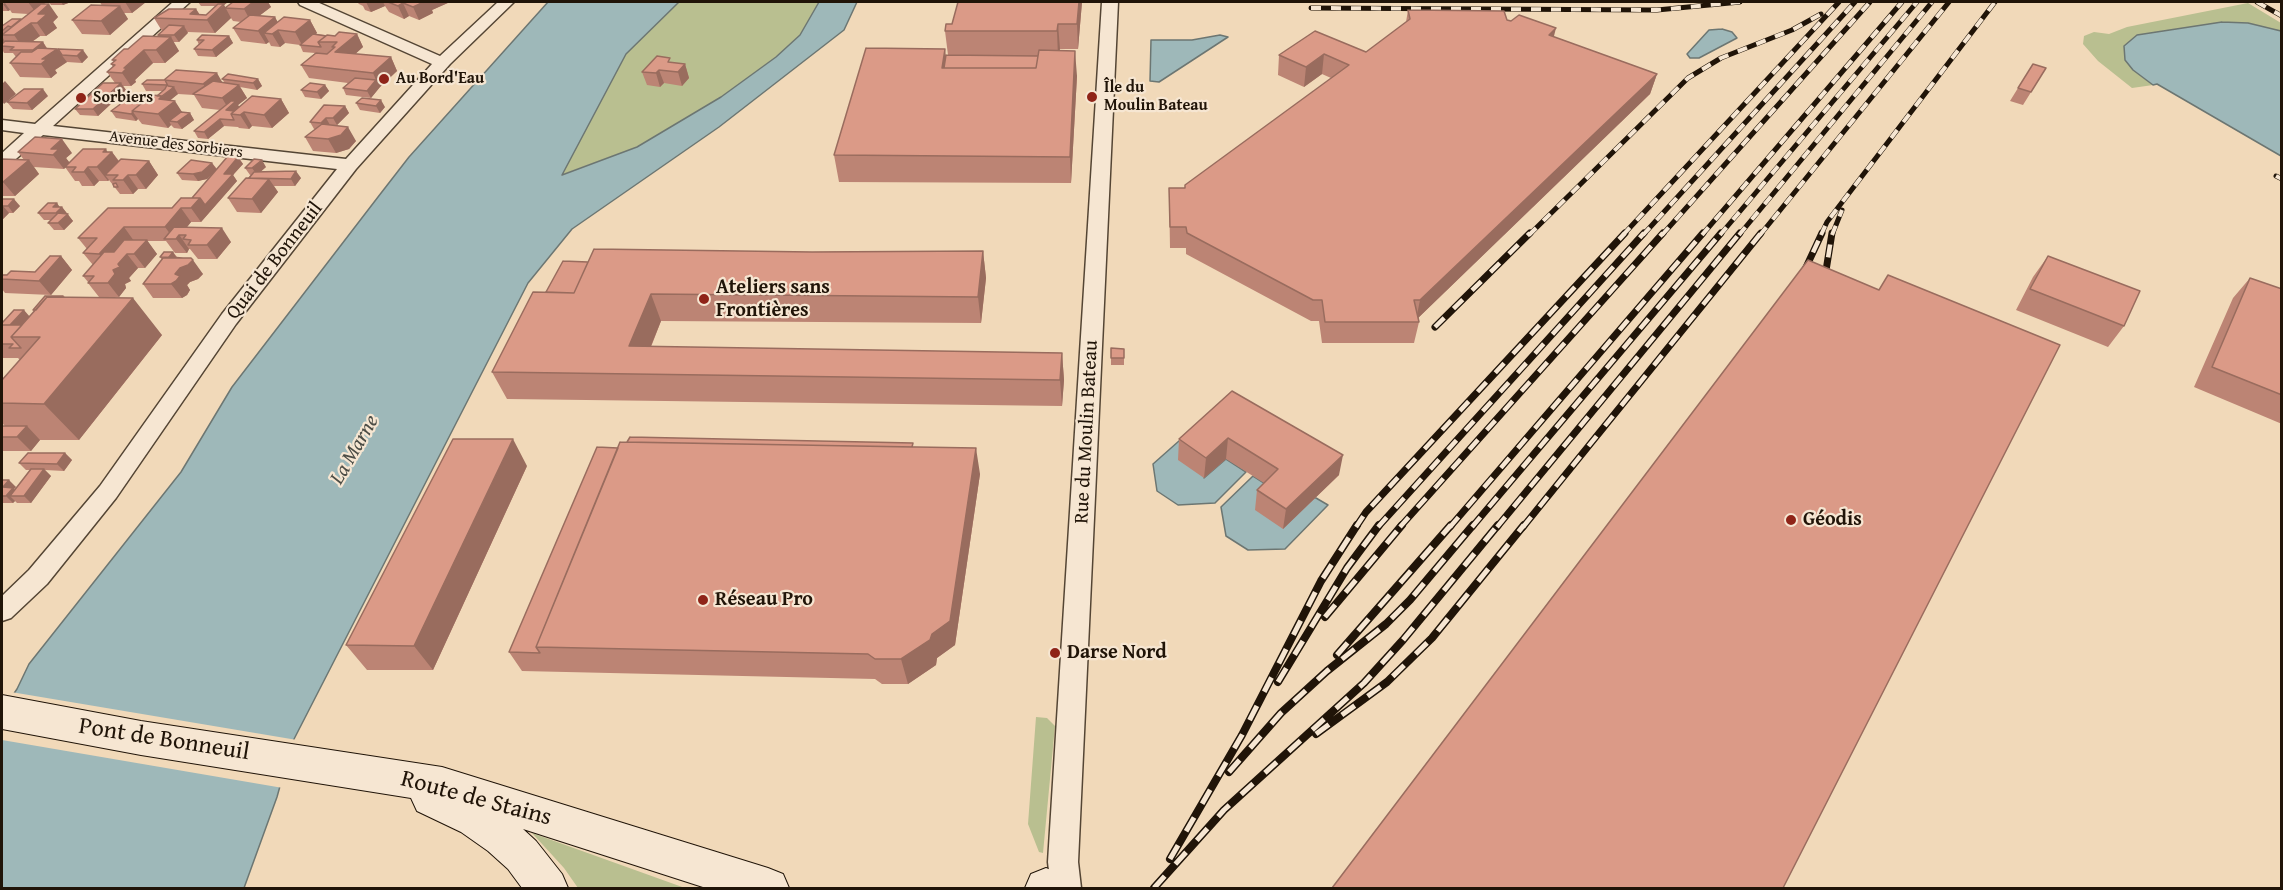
<!DOCTYPE html>
<meta charset="utf-8">
<style>
body{margin:0}
#map{position:relative;width:2283px;height:890px;overflow:hidden;background:#f1d9b9;font-family:"Gentium Book Plus",serif}
canvas{display:block}
.frame{position:absolute;inset:0;border:3px solid #201408;pointer-events:none}
</style>
<div id="map">
<canvas width="2283" height="890"></canvas>
<div class="frame"></div>
</div>
<script>
const ctx = document.querySelector('canvas').getContext('2d');
ctx.lineJoin = 'round';
function fillPath(path, color) { ctx.fillStyle = color; ctx.fill(path, 'evenodd'); }
const toPath = rows => new Path2D(rows.map(r => 'M' + r).join(''));
function strokePath(path, color, width, dash) { ctx.strokeStyle = color; ctx.lineWidth = width; ctx.lineCap = dash ? 'butt' : 'round'; ctx.setLineDash(dash || []); ctx.stroke(path); }
function write(font, color, halo, rows, align = 'center') {
  ctx.font = font + ' "Gentium Book Plus",serif'; ctx.lineWidth = 4.5; ctx.setLineDash([]); ctx.textBaseline = 'middle'; ctx.strokeStyle = halo; ctx.fillStyle = color; for (const [text, x, y, turn = 0] of rows) {
    ctx.save(); ctx.translate(x, y); ctx.rotate((+turn || 0) * Math.PI / 180); ctx.textAlign = isNaN(turn) ? turn : align; if (halo) ctx.strokeText(text, 0, 0); ctx.fillText(text, 0, 0); ctx.restore();
  }
}
const green = toPath([
 [679,2,819,2,800,35,776,57,721,97,637,147,561,175,626,54],
 [2248,3,2281,23,2281,31,2248,23,2222,22,2185,29,2141,76,2153,85,2132,88,2098,61,2083,44,2084,36,2094,32,2109,34,2127,27],
 [1036,717,1047,718,1055,726,1043,853,1039,852,1028,824],
 [532,833,685,888,578,888,564,868]
]);
const water = toPath([
 [548,2,679,2,626,54,562,175,637,147,721,97,776,57,800,35,819,2,857,2,844,30,719,127,572,229,528,283,292,743,277,797,244,888,2,888,2,711,17,689,29,664,181,472,232,387,378,197,409,157,548,2],
 [2222,22,2248,23,2281,31,2281,156,2157,84,2153,85,2133,70,2125,60,2124,46,2137,35,2222,22],
 [1722,29,1732,32,1737,38,1699,58,1690,58,1687,54,1709,30,1722,29],
 [1220,35,1228,37,1159,82,1150,81,1151,40,1192,40,1220,35],
 [1197,425,1204,478,1226,459,1246,472,1215,503,1178,505,1157,491,1153,464,1197,425],
 [1253,476,1275,490,1316,498,1328,505,1285,549,1248,550,1226,536,1221,507,1253,476]
]);
const pier = toPath([
 [11,692,297,740,283,788,2,740,2,706]
]);
const minor = toPath([
 [173,2,190,2,53,126,346,159,432,64,300,5,298,2,317,2,440,56,498,2,514,2,450,64,356,169,236,324,116,498,47,584,11,618,2,621,2,596,29,570,100,486,222,314,337,169,43,135,8,166,2,167,2,153,24,133,2,130,2,120,35,124,173,2],
 [1102,2,1118,2,1078,862,1081,888,1051,888,1048,862,1102,2]
]);
const secondary = toPath([
 [2,695,141,721,442,767,768,868,783,874,789,888,706,888,523,829,536,841,562,874,568,888,522,888,508,869,488,851,461,832,417,811,411,798,141,755,2,729,2,695],
 [1046,868,1062,874,1068,888,1025,888,1031,874,1046,868]
]);
const railFar2 = toPath([
 [2257,2,2282,16],
 [1311,8,1657,10,1740,2],
 [2276,176,2282,179],
 [1529,235,1688,78,1721,58,1792,30,1821,14],
 [1623,235,1839,2],
 [1643,235,1855,2],
 [1662,235,1870,2],
 [1702,235,1902,2],
 [1720,235,1917,2],
 [1739,235,1932,2],
 [1760,235,1949,2],
 [1821,235,1827,222,1995,2],
 [1832,235,1842,210]
]);
const railFar1 = toPath([
 [1802,276,1822,233],
 [1824,283,1832,233],
 [1435,327,1530,233],
 [1356,527,1366,512,1625,233],
 [1378,527,1644,233],
 [1400,527,1663,233],
 [1450,527,1703,233],
 [1472,527,1721,233],
 [1497,527,1740,233],
 [1523,527,1761,233]
]);
const rail = toPath([
 [1325,617,1402,525],
 [1337,655,1451,525],
 [1278,682,1347,568,1379,525],
 [1316,734,1387,682,1432,638,1524,525],
 [1229,772,1281,713,1327,671,1386,624,1410,600,1473,525],
 [1170,859,1242,735,1321,581,1357,525],
 [1154,888,1224,810,1364,683,1403,640,1498,525]
]);
const wall = toPath([
 [2,2,46,2,45,4,58,17,53,22,57,28,46,36,40,36,32,42,43,42,47,48,57,49,88,57,82,63,67,62,55,70,57,73,51,78,20,77,10,63,16,57,13,53,4,53,2,49,2,26,21,19,28,14,12,13,10,10,8,11,2,11],
 [49,2,71,2,63,5,51,5],
 [100,2,146,2,132,13,124,13,128,19,110,35,82,34,72,20,102,6],
 [198,2,228,2,224,5,226,8,233,2,268,2,271,7,259,16,275,17,277,22,310,20,317,33,316,34,335,36,357,34,363,47,355,54,391,57,397,71,380,87,371,98,346,95,343,88,348,83,309,78,301,65,315,53,303,52,300,45,285,43,280,47,271,46,269,42,266,44,241,41,233,28,241,22,233,21,231,18,215,33,188,32,179,42,173,42,179,51,165,63,153,63,135,80,136,82,131,86,123,86,126,90,98,116,80,115,75,109,115,83,107,72,113,67,111,64,114,62,112,60,128,49,160,37,158,35,162,31,154,18,196,9,200,15,206,15,215,6,201,6],
 [357,2,450,2,432,10,433,13,419,20,409,16,404,19,389,12,385,6,371,12,365,10,363,6,359,4],
 [958,2,1082,2,1078,49,1060,49,1059,50,1077,76,1071,183,839,182,834,155,946,55,948,55,945,31,952,24],
 [1408,10,1507,20,1657,74,1650,94,1418,318,1419,322,1414,343,1322,343,1319,321,1311,321,1186,254,1186,248,1170,248,1169,188,1185,188,1331,78,1322,74,1304,87,1278,75,1279,55,1366,52,1406,22],
 [229,36,233,43,216,57,198,56,194,49,199,45,197,40],
 [672,63,685,64,689,78,682,86,664,83,660,87,647,85,642,72],
 [2046,68,2023,105,2010,101,2018,88],
 [222,79,258,79,262,86,257,90,240,87,247,98,238,105,239,107,281,99,289,113,272,128,252,126,249,129,239,128,238,127,224,126,208,139,198,138,194,131,220,110,202,108,194,95,178,94,170,100,182,112,190,113,194,120,182,129,174,128,171,125,168,128,142,124,138,119,136,121,116,118,111,111,143,102,157,96,163,91,146,91,142,84,165,80,164,80,225,83],
 [325,85,329,91,321,99,305,97,301,90],
 [48,96,32,110,13,109,7,102],
 [356,103,385,107,380,113,360,110],
 [345,106,349,113,337,125,330,125,356,141,349,149,336,153,313,151,305,137,316,129,314,129,310,122],
 [18,152,72,153,66,158,69,163,107,152,112,152,119,161,149,161,158,175,146,189,138,189,133,194,120,194,109,180,108,181,99,181,94,186,82,186,79,181,75,181,65,167,64,169,34,167,39,174,15,196,2,196,2,159,24,160],
 [238,157,243,164,233,175,237,181,201,222,191,222,187,227,231,242,217,259,198,259,190,249,189,249,187,253,175,253,166,241,147,241,157,254,145,268,138,268,129,278,131,281,125,284,126,288,119,297,99,297,88,283,88,282,83,276,93,265,83,253,87,249,78,238,172,208,192,198,214,172,207,179,198,181,182,180,177,173,212,163,217,169],
 [266,167,260,172,301,178,295,186,274,186,278,192,261,213,237,212,228,198,251,175,250,175,245,168],
 [2,199,20,206,13,213,9,213,3,219,2,219],
 [57,203,59,207,62,207,73,221,64,230,54,230,48,223,51,220,44,220,38,213],
 [983,251,986,278,981,323,661,321,651,347,1062,353,1064,380,1062,406,507,399,492,372,546,292,588,262,812,252],
 [173,252,177,257,203,274,198,279,190,282,187,285,190,290,187,295,182,298,153,298,143,284,162,260,160,257],
 [61,256,72,270,51,295,5,293,2,289,2,275,35,272],
 [2048,256,2124,326,2108,347,2016,310,2033,277],
 [2250,278,2282,289,2282,424,2194,387,2233,298],
 [63,296,162,335,79,440,40,440,31,451,2,451,2,426,5,426,2,423,2,380,20,360,18,358,2,358,2,323,30,316,34,312,33,310],
 [1111,348,1124,349,1124,365,1111,365],
 [1232,391,1339,475,1283,529,1255,510,1257,490,1264,483,1226,459,1204,478,1178,460,1179,439],
 [913,447,980,474,955,645,937,658,936,665,908,684,882,684,875,679,522,671,509,652,618,448],
 [65,453,72,460,64,471,45,470,51,476,31,503,17,503,15,501,13,503,2,503,2,480,16,487,14,489,15,490,30,470,26,470,19,463],
 [527,466,433,670,367,670,346,645]
]);
const shadedWall = toPath([
 [28,2,46,2,44,3,46,6,49,4,58,17,53,22,57,28,46,36,37,23,31,23,40,36,23,48,14,35,37,14],
 [61,2,71,2,63,5],
 [125,2,146,2,132,13],
 [220,2,228,2,224,5,231,18,215,33,207,20,223,6],
 [253,2,268,2,271,7,251,22,244,9],
 [366,2,384,2,383,2,385,6,371,12],
 [424,2,450,2,432,10,433,13,419,20,413,7],
 [1079,2,1082,2,1078,49,1077,24],
 [5,3,10,10,8,11,3,4],
 [403,3,409,16,404,19,398,6],
 [120,6,128,19,110,35,101,21],
 [196,9,203,20,190,14],
 [275,17,282,30,278,30,285,43,280,47,272,34,264,33,269,42,266,44,258,31],
 [310,20,317,33,302,45,295,32],
 [1058,24,1060,49,1058,57,1057,31],
 [184,26,188,33,179,42,174,35],
 [1556,28,1551,48,1549,35],
 [357,34,363,47,342,66,335,52],
 [2,36,4,40,4,41,7,45,2,46],
 [229,36,233,43,216,57,212,50],
 [171,37,179,51,165,63,156,50],
 [43,42,47,49,38,57,33,50],
 [57,49,67,62,55,70,57,73,51,78,41,64,42,59],
 [945,49,948,74,942,68],
 [83,50,88,57,82,63,77,56],
 [144,50,153,63,135,80,136,82,131,86,122,73,124,68],
 [1075,51,1077,76,1071,183,1070,157],
 [1324,54,1322,74,1304,87,1306,67],
 [391,57,397,71,380,87,371,98,367,91,376,80,373,73],
 [685,64,689,78,682,86,678,72],
 [659,70,664,83,660,87,656,73],
 [217,73,225,87,212,97,203,84],
 [1657,74,1650,94,1416,320,1420,300],
 [258,79,262,86,257,90,253,83],
 [5,81,16,94,4,104,2,101,2,84],
 [121,83,126,90,98,116,93,109],
 [239,85,247,98,238,105,240,108,233,114,226,110,228,108,222,98],
 [325,85,329,91,321,99,317,92],
 [174,87,178,94,167,103,175,101,184,115,169,121,171,125,168,128,158,114,159,99],
 [43,89,48,96,32,110,27,103],
 [281,99,289,113,272,128,264,115],
 [381,100,385,107,380,113,376,106],
 [345,106,349,113,337,125,333,118],
 [133,112,138,119,136,121,131,114],
 [244,112,252,126,249,129,240,115],
 [190,113,194,120,182,129,177,122],
 [326,118,330,125,325,130,321,123],
 [220,119,224,126,208,139,204,132],
 [348,127,356,141,349,149,336,153,328,139],
 [62,139,72,153,66,158,70,163,64,169,53,155,51,149],
 [106,149,109,155,112,152,122,166,105,175,109,180,108,181,97,167,103,152],
 [238,157,243,164,233,175,237,181,201,222,191,208,200,198,224,174],
 [29,160,39,174,15,196,3,182],
 [262,160,266,167,257,175,252,168],
 [149,161,158,175,146,189,136,175],
 [212,163,217,170,207,179,198,181,193,174],
 [88,167,99,181,94,186,84,172],
 [296,171,301,178,295,186,291,179],
 [128,175,138,189,133,194,123,180],
 [269,179,278,192,261,213,252,199],
 [14,199,20,206,13,213,8,206],
 [57,203,61,209,62,207,73,221,64,230,58,223,61,220,56,213,53,207],
 [3,206,9,213,3,219,2,217,2,208],
 [181,208,191,222,180,236,189,249,187,253,176,239,174,239,165,227],
 [124,227,134,241,110,268,99,254],
 [222,228,231,242,217,259,207,245],
 [147,240,157,254,145,268,134,254],
 [983,251,986,278,981,323,978,297],
 [173,252,178,260,169,257],
 [127,254,138,268,129,278,131,281,125,284,126,288,119,297,108,283,113,270],
 [61,256,72,270,51,295,39,281],
 [193,260,203,274,198,279,190,282,187,285,190,290,187,295,182,298,171,284,175,274,180,268],
 [651,294,661,321,640,373,629,346],
 [133,298,162,335,79,440,44,404],
 [24,310,30,317,14,335,8,327],
 [1062,353,1064,380,1062,406,1060,380],
 [27,426,40,440,31,451,17,437],
 [1228,438,1226,459,1204,478,1206,458],
 [513,439,527,466,433,670,414,646],
 [976,448,980,474,955,645,937,658,936,665,908,684,901,659],
 [65,453,72,460,64,471,57,464],
 [1343,455,1339,475,1283,529,1286,509],
 [44,469,51,476,31,503,24,496],
 [9,480,16,487,14,489,20,495,10,496,15,501,13,503,6,496,3,487]
]);
const building = toPath([
 [233,2,253,2,244,9,225,8,233,2],
 [388,2,424,2,413,7,403,3,398,6,388,2],
 [958,2,1079,2,1077,24,1058,24,1057,31,945,31,946,24,952,24,958,2],
 [41,4,49,4,38,14,47,14,37,23,31,23,14,35,2,35,41,4],
 [218,4,224,4,207,20,154,18,169,9,196,9,190,14,206,15,218,4],
 [91,5,120,6,101,21,72,20,91,5],
 [1408,10,1504,11,1507,20,1511,21,1519,15,1556,28,1549,35,1657,74,1420,300,1414,300,1419,322,1325,322,1322,300,1313,300,1187,233,1186,227,1170,227,1169,188,1185,188,1185,185,1349,65,1324,54,1306,67,1279,55,1315,31,1366,52,1410,19,1408,10],
 [250,15,275,17,258,31,233,28,250,15],
 [284,17,310,20,295,32,278,30,272,34,264,33,284,17],
 [12,19,21,19,11,27,8,26,2,31,2,26,12,19],
 [169,25,184,26,174,35,158,35,169,25],
 [339,32,357,34,335,52,391,57,373,73,301,65,316,53,327,54,335,47,332,47,337,42,318,42,327,35,335,36,339,32],
 [313,34,326,36,318,42,321,47,300,45,313,34],
 [202,35,229,36,212,50,194,49,204,40,197,40,202,35],
 [143,36,171,37,156,50,144,50,124,68,127,68,122,73,107,72,115,65,111,64,116,60,112,60,124,49,128,49,143,36],
 [5,41,43,42,33,50,10,50,14,47,2,46,2,44,5,41],
 [38,48,57,49,42,59,47,59,41,64,10,63,21,52,32,52,38,48],
 [866,48,945,49,942,68,1036,68,1039,50,1075,51,1070,157,834,155,866,48],
 [58,49,83,50,77,56,62,55,58,49],
 [946,55,1038,56,1036,68,944,68,946,55],
 [657,56,670,58,668,62,685,64,678,72,659,70,656,73,642,72,657,56],
 [2033,64,2046,68,2031,92,2018,88,2033,64],
 [176,70,217,73,203,84,164,80,176,70],
 [228,74,258,79,253,83,222,79,228,74],
 [355,78,376,80,367,91,343,88,355,78],
 [147,80,165,80,168,86,174,87,162,96,157,96,165,89,167,85,142,84,147,80],
 [213,81,239,85,222,98,193,94,213,81],
 [103,83,121,83,93,109,75,109,103,83],
 [310,83,325,85,317,92,301,90,310,83],
 [24,89,43,89,27,103,7,102,24,89],
 [152,95,162,96,159,99,175,101,158,114,132,111,152,95],
 [252,96,281,99,264,115,244,112,240,115,231,114,252,96],
 [362,98,381,100,376,106,356,103,362,98],
 [126,100,143,102,132,111,133,112,131,114,111,111,126,100],
 [231,101,236,101,226,110,234,111,231,114,234,120,220,119,204,132,194,131,231,101],
 [324,105,345,106,333,118,326,118,321,123,310,122,324,105],
 [181,112,190,113,177,122,169,121,181,112],
 [322,124,348,127,341,135,328,139,305,137,322,124],
 [35,137,62,139,51,149,59,149,53,155,18,152,35,137],
 [83,149,106,149,103,152,112,152,97,167,88,167,84,172,72,172,76,167,65,167,83,149],
 [228,156,238,157,224,174,233,174,205,205,200,198,192,198,228,156],
 [2,159,29,160,3,182,2,182,2,159],
 [121,159,149,161,136,175,128,175,123,180,113,180,118,175,105,175,121,159],
 [254,159,262,160,252,168,245,168,254,159],
 [191,160,212,163,202,172,193,174,177,173,191,160],
 [296,171,291,179,249,178,254,172,296,171],
 [246,178,269,179,252,199,228,198,246,178],
 [116,183,118,187,114,187,113,184,116,183],
 [181,198,200,198,191,208,181,208,165,227,124,227,99,254,83,253,97,238,78,238,108,208,172,208,181,198],
 [2,199,14,199,8,206,3,206,2,208,2,199],
 [48,203,57,203,53,207,62,207,56,213,38,213,48,203],
 [58,213,68,214,58,223,48,223,58,213],
 [174,227,222,228,207,245,188,245,191,240,183,239,186,235,179,235,176,239,164,239,174,227],
 [124,240,147,240,134,254,127,254,118,264,120,267,113,270,115,274,108,283,88,283,94,276,83,276,104,252,114,252,124,240],
 [594,249,812,252,983,251,978,297,651,294,629,346,1062,353,1060,380,492,372,533,292,574,293,594,249],
 [164,252,173,252,169,257,183,258,160,257,164,252],
 [50,256,61,256,39,281,2,279,2,275,7,275,11,271,35,272,50,256],
 [2048,256,2140,291,2124,326,2030,289,2048,256],
 [163,258,191,258,193,260,188,265,180,268,175,274,180,276,176,281,171,284,143,284,163,258],
 [1808,260,1879,290,1888,275,2060,345,1783,888,1332,888,1808,260],
 [563,261,588,262,574,293,546,292,563,261],
 [2250,278,2282,289,2282,395,2212,367,2250,278],
 [45,296,63,296,63,297,47,297,36,310,33,310,45,296],
 [47,297,133,298,44,404,2,403,2,380,40,337,11,337,47,297],
 [14,310,24,310,10,325,2,325,2,323,14,310],
 [2,325,22,325,11,337,21,348,9,348,13,344,2,344,2,325],
 [1111,348,1124,349,1124,358,1111,358,1111,348],
 [1232,391,1343,455,1286,509,1257,490,1278,469,1228,438,1206,458,1179,439,1232,391],
 [2,426,27,426,17,437,2,437,2,426],
 [630,437,913,443,912,447,627,442,630,437],
 [453,439,513,439,414,646,346,645,453,439],
 [620,442,976,448,950,621,932,634,930,640,901,659,875,659,868,654,536,647,620,442],
 [597,447,618,448,536,647,540,653,509,652,597,447],
 [28,453,65,453,57,464,19,463,28,453],
 [31,469,44,469,24,496,10,496,31,469],
 [2,480,9,480,3,487,13,488,6,496,2,496,2,480]
]);
const markers = [
 [384,79,6,"#8f2418"],
 [1092,97,6,"#8f2418"],
 [81,98,6,"#8f2418"],
 [704,299,6,"#8f2418"],
 [1791,520,6,"#8f2418"],
 [703,600,6,"#8f2418"],
 [1055,653,6,"#8f2418"]
];
const farPoinames = [
 ["Au Bord'Eau",396,79],
 ["Île du",1104,88],
 ["Moulin Bateau",1104,106],
 ["Sorbiers",93,98]
];
const farStreetnames = [
 ["Avenue des Sorbiers",176,145,7]
];
const streetNames = [
 ["Quai de Bonneuil",275,261,-52],
 ["Rue du Moulin Bateau",1087,432,-87]
];
const poiNames = [
 ["Ateliers sans",716,288],
 ["Frontières",716,311],
 ["Géodis",1803,520],
 ["Réseau Pro",715,600],
 ["Darse Nord",1067,653]
];
const waterNames = [
 ["La Marne",355,450,-60]
];
const nearStreetnames = [
 ["Pont de Bonneuil",164,740,9],
 ["Route de Stains",476,799,15]
];
fillPath(green, '#b9bf90');
fillPath(water, '#9eb8b9');
strokePath(water, '#6c7672', 1.5);
fillPath(pier, '#f1d9b9');
strokePath(minor, '#544534', 3);
strokePath(secondary, '#201408', 2);
fillPath(minor, '#f6e6d2');
fillPath(secondary, '#f6e6d2');
strokePath(railFar2, '#201408', 5);
strokePath(railFar1, '#201408', 7);
strokePath(rail, '#201408', 8);
strokePath(railFar2, '#f6e6d2', 4, [10]);
strokePath(railFar1, '#f6e6d2', 4.5, [13]);
strokePath(rail, '#f6e6d2', 5, [16]);
fillPath(wall, '#bc8474');
fillPath(shadedWall, '#996c5e');
fillPath(building, '#db9a87');
strokePath(building, '#996c5e', 1.5);
for (const [x, y, r, color] of markers) { const dot = new Path2D(); dot.arc(x, y, r, 0, 2 * Math.PI); ctx.fillStyle = color; ctx.fill(dot); strokePath(dot, '#f6e6d2', 2); }
write('bold 16px', '#201408', '#f6e6d2', farPoinames, 'left');
write('16px', '#201408', '#f6e6d2', farStreetnames);
write('20px', '#201408', '#f6e6d2', streetNames);
write('bold 20px', '#201408', '#f6e6d2', poiNames, 'left');
write('italic 21px', '#4c4d46', '#f6e6d2', waterNames);
write('24px', '#201408', '#f6e6d2', nearStreetnames);
</script>
